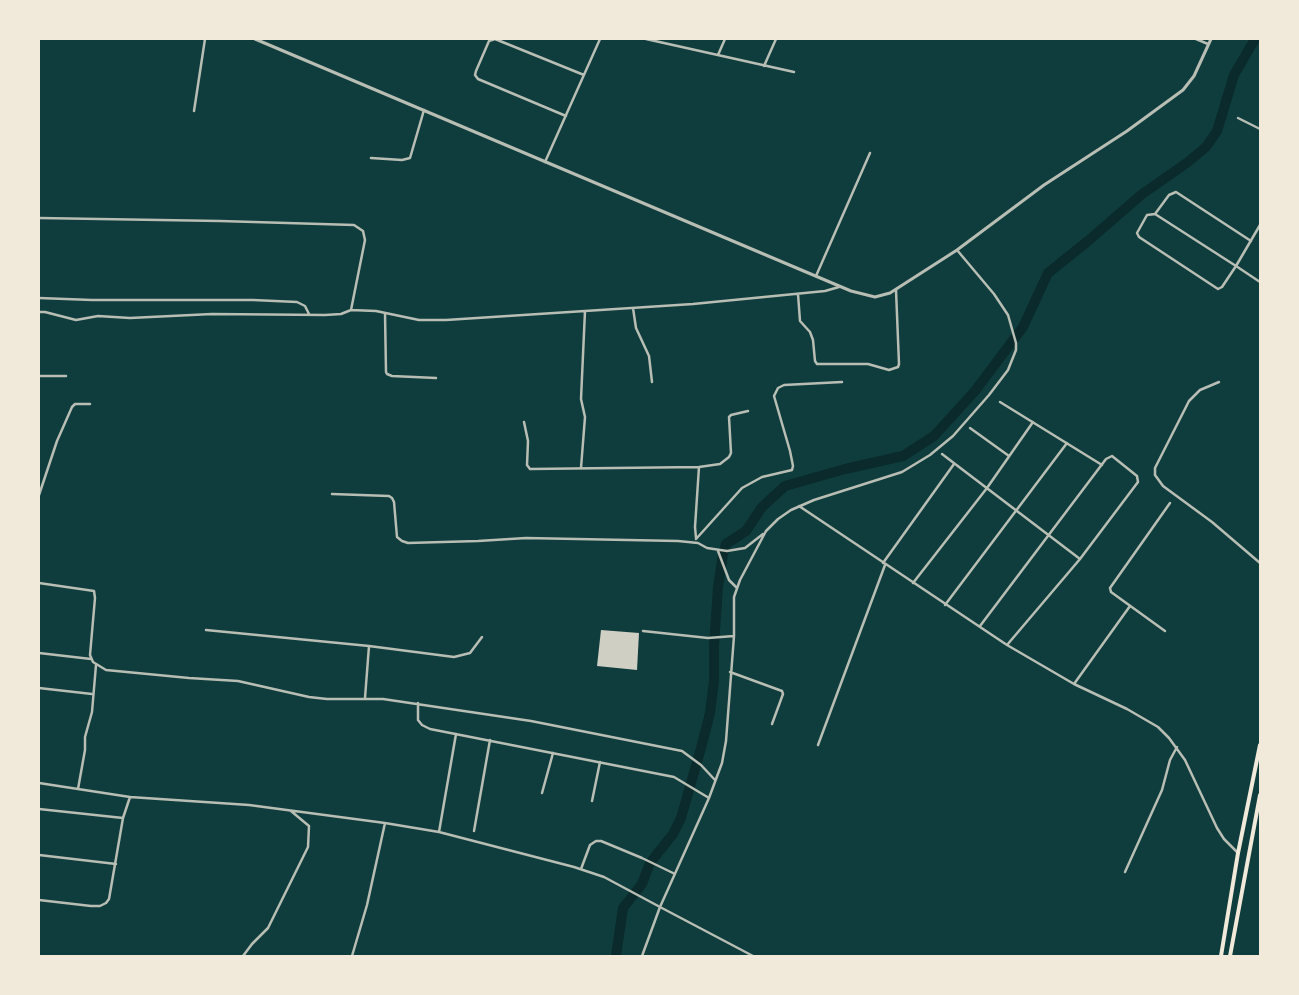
<!DOCTYPE html>
<style>
body{margin:0}
#map{position:relative;width:1299px;height:995px;overflow:hidden;background:#0f3d3e;font-family:"Libre Baskerville",serif}
canvas{display:block}
.frame{position:absolute;inset:0;border:40px solid #f1e9da;pointer-events:none}
</style>
<div id="map">
<canvas width="1299" height="995"></canvas>
<div class="frame"></div>
</div>
<script>
const ctx = document.querySelector('canvas').getContext('2d');
ctx.lineJoin = 'round';
const toPath = rows => new Path2D(rows.map(r => 'M' + r).join(''));
function strokePath(path, color, width, dash) { ctx.strokeStyle = color; ctx.lineWidth = width; ctx.lineCap = dash ? 'butt' : 'round'; ctx.setLineDash(dash || []); ctx.stroke(path); }
function fillPath(path, color) { ctx.fillStyle = color; ctx.fill(path, 'evenodd'); }
const river = toPath([
 [616,956,623,908,642,884,650,863,673,834,681,818,701,748,710,713,714,681,714,646,718,587,723,554,726,544,746,531,762,507,785,486,845,469,903,456,934,436,975,391,1023,327,1048,273,1088,241,1141,195,1188,162,1206,147,1217,131,1234,75,1255,39]
]);
const building = toPath([
 [601,630,639,633,637,670,597,666]
]);
const minor = toPath([
 [646,39,794,72],
 [1196,39,1208,44],
 [718,55,725,39],
 [764,66,776,39],
 [194,111,205,39],
 [566,116,478,79,475,75,476,71,489,41,495,39,584,75],
 [1238,118,1260,129],
 [371,158,402,160,410,158,424,110],
 [545,162,600,39],
 [1155,214,1169,195,1176,192,1251,241],
 [39,218,220,221,354,225,363,231,365,240,351,310],
 [1260,225,1236,266,1222,287,1218,289,1139,237,1137,233,1147,215,1155,214,1236,266,1260,282],
 [816,276,870,153],
 [798,294,800,321,810,332,813,340,815,361,817,364,868,364,889,370,898,367,899,364,896,290],
 [39,298,92,300,253,300,297,302,305,306,309,314],
 [633,308,636,328,649,356,652,382],
 [39,312,45,312,76,320,98,316,130,318,212,314,325,315,341,314,351,310,376,311,419,320,446,320,693,304,825,291,839,287],
 [385,313,386,372,387,374,392,376,436,378],
 [39,376,66,376],
 [1219,382,1200,390,1189,401,1155,468,1155,475,1163,486,1212,522,1260,563],
 [1000,402,1102,465],
 [524,422,528,441,527,465,530,469,699,467,720,464,729,457,731,453,729,417,731,415,748,411],
 [970,428,1009,456],
 [942,454,1080,559],
 [581,468,585,417,581,399,585,311],
 [332,494,389,496,392,498,394,502,397,537,402,541,408,543,478,541,526,538,678,541,698,543,707,548,727,551,745,548,763,534],
 [39,495,57,441,72,407,75,404,90,404],
 [799,506,1007,645,1074,684,1127,709,1158,727,1169,738,1185,760,1217,828,1224,839,1238,853],
 [696,538,695,527,699,467],
 [696,539,742,488,762,477,792,470,793,466,790,451,774,396,778,388,784,385,842,382],
 [718,551,729,580,737,588],
 [883,563,954,464],
 [39,583,94,591,95,598,90,655,93,662,106,670,189,678,238,681,309,697,327,699,383,699,531,721,682,751,701,765,715,780],
 [913,583,987,488,1033,422],
 [945,605,1067,443],
 [980,626,1106,459,1112,456,1137,476,1138,482,1080,559,1007,645],
 [206,630,369,646],
 [643,631,708,638,734,636],
 [1165,631,1111,592,1110,588,1170,503],
 [39,653,91,659],
 [730,672,782,691,783,694,772,724],
 [1074,684,1130,606],
 [39,688,92,694],
 [365,698,369,646,454,657,470,653,482,637],
 [418,703,418,720,422,725,430,729,674,777,709,798],
 [818,745,885,565],
 [39,783,130,797,249,805,385,823,439,832,574,867,604,877,660,907,642,956],
 [78,789,85,750,85,737,92,712,96,665],
 [542,793,553,753],
 [592,801,600,762],
 [39,809,123,818],
 [474,831,490,740],
 [439,832,456,734],
 [39,855,116,864],
 [581,869,590,845,596,841,601,841,642,858,675,874],
 [1125,872,1162,790,1170,760,1177,747],
 [39,900,91,906,100,906,106,903,109,899,123,818,130,797],
 [243,956,252,944,268,928,308,847,309,826,291,811],
 [352,956,367,905,385,823],
 [753,956,660,907,709,798,722,763,726,741,734,636,734,597,740,580,766,531,778,519,791,510,814,500,902,472,930,455,953,436,989,395,1008,370,1016,350,1016,343,1008,315,994,294,957,250]
]);
const tertiary = toPath([
 [255,39,851,291,875,297,890,293,957,250,1044,185,1127,131,1183,90,1194,76,1211,39]
]);
const trunk = toPath([
 [1221,956,1238,853,1260,745],
 [1230,956,1260,795]
]);
strokePath(river, '#0a2a2b', 10);
fillPath(building, '#cfcfc3');
strokePath(minor, '#b8beb3', 2.5);
strokePath(tertiary, '#b8beb3', 3);
strokePath(trunk, '#f1e9da', 4);
</script>
